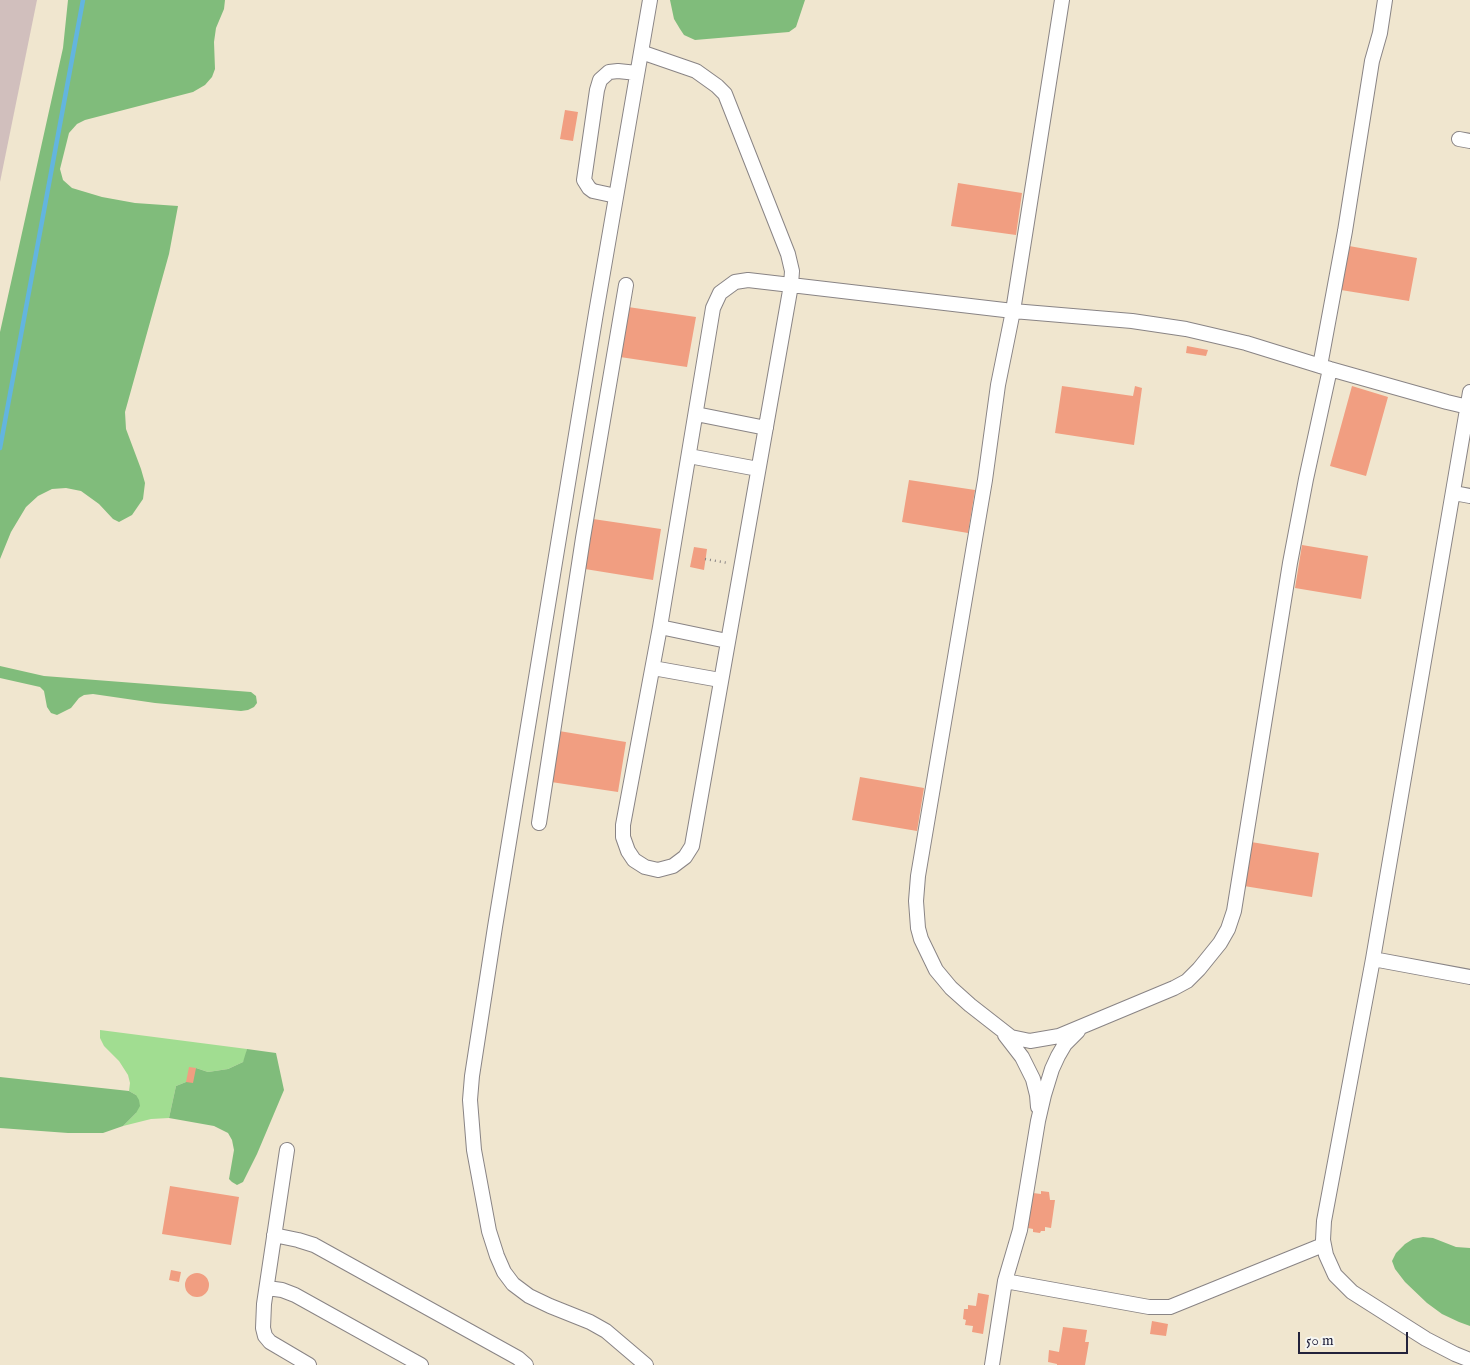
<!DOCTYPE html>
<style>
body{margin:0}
#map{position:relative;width:1470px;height:1365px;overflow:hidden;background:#f0e6cf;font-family:"IM FELL English",serif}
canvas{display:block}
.scale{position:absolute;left:1298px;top:1332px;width:110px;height:22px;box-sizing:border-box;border:2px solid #22223b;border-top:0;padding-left:6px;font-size:15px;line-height:18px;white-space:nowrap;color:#22223b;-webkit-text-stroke:4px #f6f6f2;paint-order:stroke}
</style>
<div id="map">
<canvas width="1470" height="1365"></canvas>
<div class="scale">50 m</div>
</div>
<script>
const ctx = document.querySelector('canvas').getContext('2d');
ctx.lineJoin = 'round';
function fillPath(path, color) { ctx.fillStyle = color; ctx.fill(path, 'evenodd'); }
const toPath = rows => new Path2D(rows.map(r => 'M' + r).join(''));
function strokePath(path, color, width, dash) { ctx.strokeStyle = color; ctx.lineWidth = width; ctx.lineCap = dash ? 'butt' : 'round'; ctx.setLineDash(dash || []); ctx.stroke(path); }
const industrial = toPath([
 [0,0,37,0,0,182]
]);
const green = toPath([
 [100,1030,247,1049,246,1057,243,1062,228,1069,208,1072,196,1068,186,1082,176,1086,169,1118,151,1119,123,1126,136,1113,136,1095,129,1091,130,1083,128,1075,119,1061,104,1046,100,1038]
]);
const forest = toPath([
 [68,0,225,0,224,9,216,28,214,42,215,69,212,77,205,85,193,92,85,120,77,124,69,133,60,169,63,180,72,188,102,197,135,203,178,206,169,254,125,412,126,429,141,469,145,483,143,499,132,515,119,522,113,519,99,504,81,491,66,488,52,489,38,496,26,507,11,532,0,559,0,332,63,48],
 [670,0,805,0,796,27,789,32,695,40,684,35,680,29,674,19],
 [0,666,44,676,251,692,256,696,257,703,254,707,248,710,241,711,155,703,93,694,84,695,79,698,71,708,57,715,51,713,47,707,44,691,40,687,0,678],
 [247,1049,276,1053,284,1090,257,1154,243,1182,237,1185,232,1182,229,1179,234,1150,232,1140,228,1133,214,1126,169,1118,176,1086,186,1082,196,1068,208,1072,228,1069,243,1062],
 [0,1077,129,1091,136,1095,139,1100,140,1106,136,1113,123,1126,103,1133,68,1133,0,1128],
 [1423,1237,1433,1238,1456,1247,1470,1248,1470,1326,1459,1322,1442,1314,1427,1303,1405,1282,1395,1269,1392,1261,1396,1253,1405,1244,1413,1239]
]);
const stream = toPath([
 [0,448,83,0]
]);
const building = toPath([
 [565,110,578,112,573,141,560,139],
 [958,183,1022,193,1016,235,951,226],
 [1349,246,1417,258,1409,301,1341,290],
 [628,307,696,317,687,367,620,357],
 [1187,346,1208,350,1206,356,1186,353],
 [1062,386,1133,396,1135,386,1142,388,1134,445,1055,433],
 [1352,386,1388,397,1366,476,1330,466],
 [909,480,975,490,968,533,902,522],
 [593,519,661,529,653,580,585,569],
 [1302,545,1368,556,1361,599,1295,588],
 [694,547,707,549,704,570,690,567],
 [559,731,626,742,618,792,551,782],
 [860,777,924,788,917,831,852,820],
 [1251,842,1319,853,1312,897,1244,886],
 [189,1067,196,1068,193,1083,186,1082],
 [170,1186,239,1197,231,1245,162,1234],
 [1041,1191,1049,1192,1050,1200,1055,1200,1051,1228,1045,1227,1045,1231,1041,1231,1040,1233,1033,1232,1033,1229,1028,1228,1033,1193,1041,1194],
 [171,1270,181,1272,179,1282,169,1280],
 '185 1285a12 12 0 1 1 24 0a12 12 0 1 1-24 0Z',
 [978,1293,989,1295,983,1334,972,1332,973,1326,965,1325,966,1320,963,1319,964,1309,968,1309,968,1305,976,1306],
 [1152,1321,1168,1324,1166,1336,1150,1334],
 [1063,1327,1087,1330,1085,1342,1089,1342,1085,1365,1057,1365,1057,1364,1048,1362,1049,1350,1059,1352]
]);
const path = toPath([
 [705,559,728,563]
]);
const minor = toPath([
 [1062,0,1013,311,998,385,985,480,918,876,916,901,918,928,921,939,936,970,951,988,970,1005,1011,1037,1030,1041,1059,1036,1174,988,1187,981,1199,969,1220,943,1228,929,1234,911,1290,563,1306,479,1330,369],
 [641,52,696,71,717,86,725,94,788,254,792,271,791,285,748,280,735,282,720,293,713,308,660,627,623,825,623,837,628,851,634,860,645,867,658,870,673,866,685,857,692,846,791,285,1013,311,1132,321,1186,329,1246,343,1330,369,1447,402,1468,407],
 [1459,139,1470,141],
 [616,196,593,191,589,188,584,180,597,90,600,80,609,72,618,71,637,73],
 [1320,366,1345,231,1372,61,1380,33,1385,0],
 [1470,392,1373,959,1324,1221,1323,1240,1326,1255,1335,1275,1352,1292,1426,1339,1455,1354,1470,1360],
 [696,414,766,428],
 [689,456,758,469],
 [1454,493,1470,496],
 [660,627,727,641],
 [653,668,720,680],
 [539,823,583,538,626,285],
 [1373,959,1470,977],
 [1005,1035,1022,1057,1033,1079,1037,1095,1038,1107],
 [287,1150,264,1304,263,1328,265,1336,270,1342,309,1365],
 [274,1235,298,1240,314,1245,518,1358,526,1365],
 [1005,1281,1149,1307,1170,1307,1323,1245],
 [267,1288,282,1290,295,1295,421,1365],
 [646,1365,606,1331,590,1322,550,1306,529,1296,513,1284,504,1272,497,1256,489,1231,474,1150,470,1100,472,1076,495,927,596,313,650,0],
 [992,1365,1005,1281,1020,1230,1038,1121,1044,1095,1052,1069,1058,1056,1065,1044,1078,1031]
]);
fillPath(industrial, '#d1bfbd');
fillPath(green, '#a1dd91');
fillPath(forest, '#80bc7b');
strokePath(stream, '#63b5df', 4.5);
fillPath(building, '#f19e81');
strokePath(minor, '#898485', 16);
strokePath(path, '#898485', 2.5, [1, 4]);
strokePath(minor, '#fff', 14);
</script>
